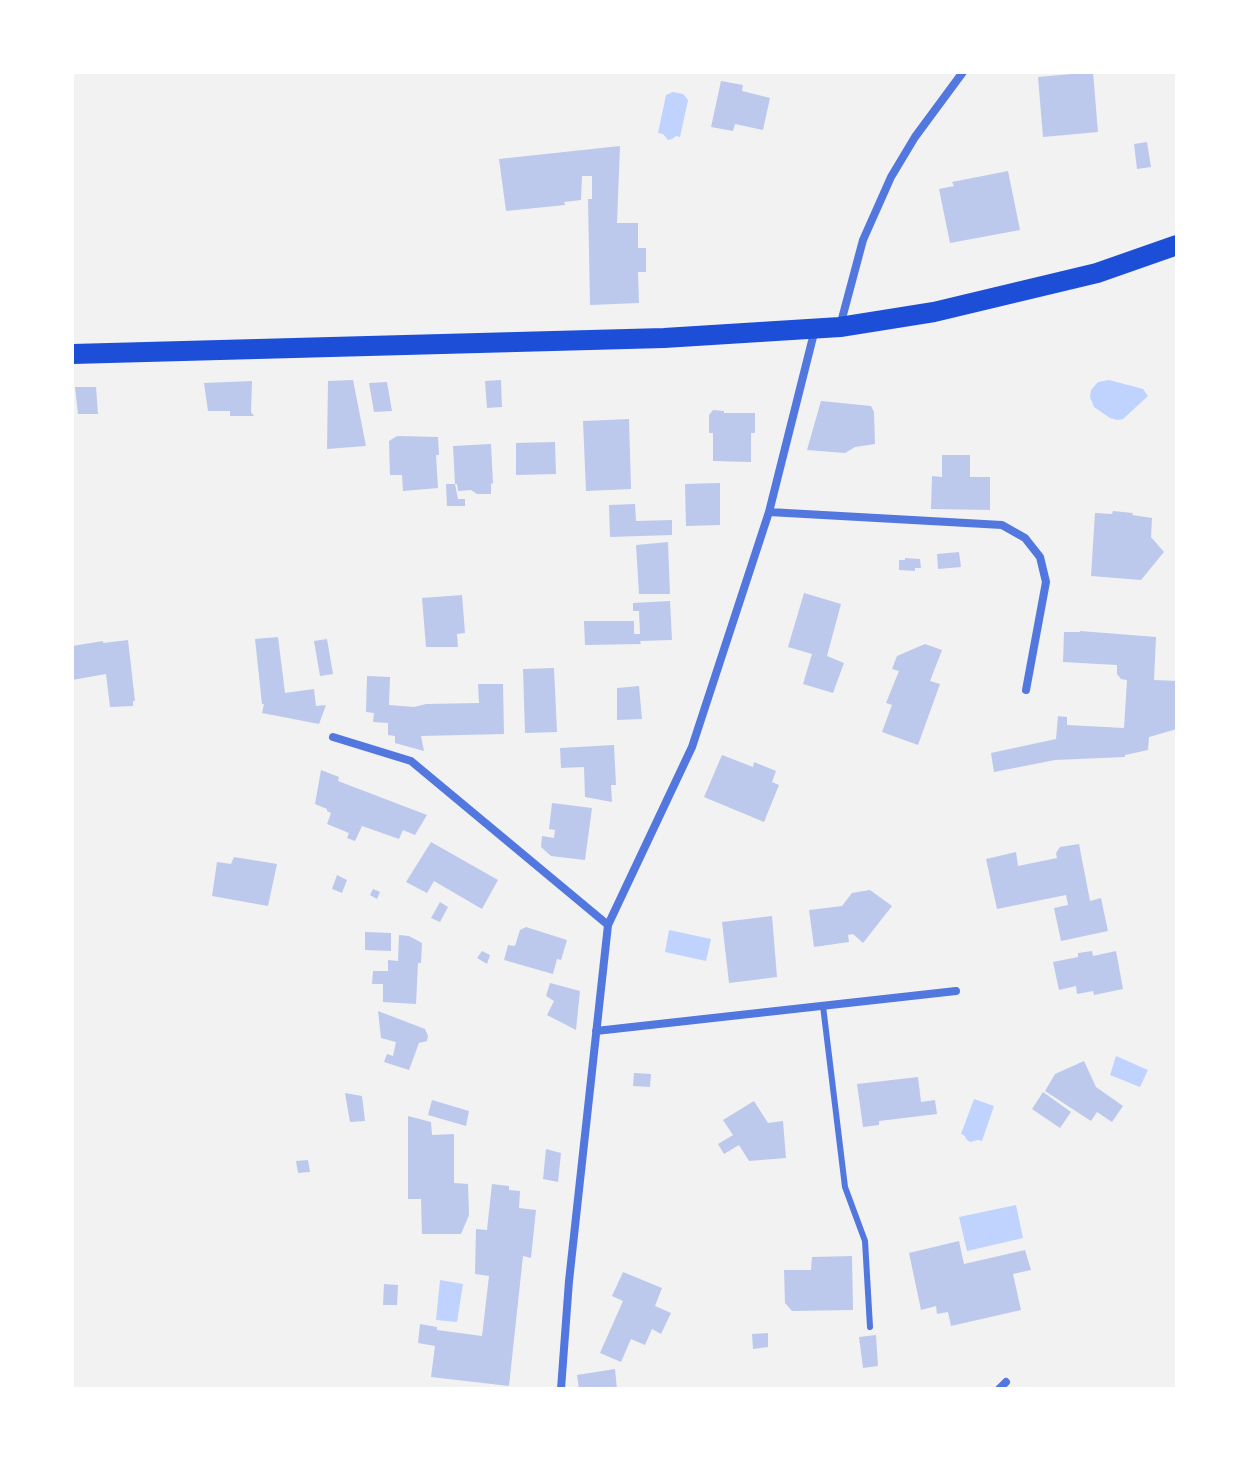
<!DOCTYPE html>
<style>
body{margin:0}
#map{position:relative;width:1249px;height:1461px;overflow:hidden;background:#f2f2f2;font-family:Poppins,sans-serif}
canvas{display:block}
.frame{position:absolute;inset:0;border:74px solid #fff;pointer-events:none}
</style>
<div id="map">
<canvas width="1249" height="1461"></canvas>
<div class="frame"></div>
</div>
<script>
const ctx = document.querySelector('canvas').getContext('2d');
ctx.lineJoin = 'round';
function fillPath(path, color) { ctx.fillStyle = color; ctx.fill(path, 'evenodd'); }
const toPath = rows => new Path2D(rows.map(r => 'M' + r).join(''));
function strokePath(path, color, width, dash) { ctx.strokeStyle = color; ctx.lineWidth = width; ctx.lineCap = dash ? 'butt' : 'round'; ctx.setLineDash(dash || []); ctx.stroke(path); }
const water = toPath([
 [673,92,683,94,688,100,680,137,676,136,672,139,668,140,663,134,658,133,666,95],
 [1109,380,1143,389,1148,396,1123,419,1117,420,1110,418,1094,407,1090,397,1091,390,1098,382],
 [669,930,711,939,706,961,665,952],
 [1116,1056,1148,1070,1140,1087,1110,1075],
 [974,1099,994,1106,982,1141,978,1140,970,1142,966,1139,965,1136,961,1134],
 [1016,1205,1023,1238,967,1251,959,1217],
 [440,1280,463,1284,457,1322,436,1320]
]);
const building = toPath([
 [1093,72,1098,132,1043,137,1038,77],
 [721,81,743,85,742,91,770,98,763,130,735,124,733,131,711,127],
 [1147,142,1151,167,1137,169,1134,144],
 [620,146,617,223,638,223,638,248,646,248,646,272,638,272,639,303,590,305,588,199,592,199,592,176,582,176,581,200,564,202,565,205,506,211,499,159],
 [1008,171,1020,230,950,243,939,189,954,186,952,182],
 [353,380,366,446,327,449,328,381],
 [501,380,502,407,487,408,485,381],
 [252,381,251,412,254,416,230,416,230,411,208,411,204,383],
 [387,382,392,411,374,412,369,383],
 [75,387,96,387,98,414,78,414],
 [821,401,871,406,874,412,875,444,855,447,845,453,807,450],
 [713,410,724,411,724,413,755,413,755,433,751,433,751,462,713,461,713,433,709,433,709,415],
 [629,419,631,489,586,491,583,421],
 [397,436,438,437,439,455,436,455,438,488,403,491,402,475,390,475,389,441],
 [555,442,556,474,516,475,516,443],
 [491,444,493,484,491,483,491,494,477,494,471,490,458,491,457,484,455,484,453,446],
 [942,455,970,455,970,477,990,477,990,510,931,509,932,476,942,477],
 [720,483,720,525,686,526,685,484],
 [446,484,455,484,458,499,465,499,465,506,447,506],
 [635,504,636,521,672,520,672,535,610,537,609,505],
 [1113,511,1133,513,1132,515,1152,518,1151,537,1164,552,1141,580,1091,576,1095,513,1112,514],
 [668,542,670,594,639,594,636,545],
 [959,552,961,567,938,569,937,554],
 [905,558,920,559,921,568,915,568,915,571,899,570,899,560,905,560],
 [804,593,841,604,827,656,844,663,833,693,803,684,812,654,788,647],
 [462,595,465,633,457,634,458,647,426,647,422,598],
 [670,601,672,640,640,641,641,644,585,645,584,621,634,621,634,634,640,634,639,611,633,611,633,603],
 [1080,631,1156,637,1154,680,1177,681,1177,729,1149,737,1148,750,1125,755,1125,757,1055,760,994,772,991,753,1056,739,1058,716,1067,717,1067,725,1124,728,1127,680,1121,679,1117,674,1117,665,1063,662,1064,632,1080,632],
 [278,637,285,693,314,689,316,706,326,705,319,724,262,713,264,704,262,704,255,639],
 [327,639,333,674,320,676,314,641],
 [128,640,135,701,133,701,133,706,110,707,106,674,72,680,72,646,103,641,103,643],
 [925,644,942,650,930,681,940,684,918,745,882,732,892,705,886,703,899,671,892,669,897,656],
 [554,668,557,732,525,733,523,669],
 [367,676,390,677,389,705,414,707,426,704,479,703,478,684,503,684,504,734,421,736,424,751,395,743,395,736,388,735,388,723,373,722,374,713,366,712],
 [639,686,642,719,617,720,617,688],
 [614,745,616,785,611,785,612,802,585,797,584,767,561,768,560,748],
 [722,755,753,767,754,762,776,771,772,782,779,785,764,822,704,797],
 [321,770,339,777,338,781,427,815,415,835,403,830,399,839,362,826,355,841,347,838,349,833,327,824,331,813,327,811,327,809,315,804],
 [552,803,592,808,585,860,551,856,541,847,542,836,554,838,555,830,549,829],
 [431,842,498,880,482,909,434,881,427,893,406,882],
 [1079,844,1090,901,1101,898,1108,931,1061,941,1054,908,1068,905,1066,895,997,909,986,859,1016,852,1018,866,1057,858,1056,853,1060,847],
 [234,857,277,864,268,906,212,896,217,862,231,864],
 [337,875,347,880,342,893,332,889],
 [373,889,380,892,377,899,370,895],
 [870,890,892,906,863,943,853,934,848,935,849,942,814,947,809,910,842,906,852,893],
 [440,902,448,907,440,922,431,918],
 [772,916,777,977,729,983,722,922],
 [526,927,567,940,561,960,557,959,553,974,504,960,508,945,515,946,520,930],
 [365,932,391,933,391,951,365,950],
 [399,935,409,936,422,943,421,963,418,963,416,1004,383,1002,383,984,372,984,373,971,388,971,388,960,398,961],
 [482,951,490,955,487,964,477,958],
 [1092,951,1093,956,1116,951,1123,989,1094,995,1093,991,1077,994,1076,986,1059,990,1053,962,1078,957,1078,953],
 [550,983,580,991,576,1030,547,1015,554,1001,546,996],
 [378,1011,425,1029,428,1036,427,1041,419,1043,409,1070,384,1062,387,1054,393,1056,396,1042,381,1038],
 [1084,1061,1096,1087,1123,1106,1112,1122,1097,1112,1091,1121,1045,1091,1055,1074],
 [634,1073,651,1074,650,1087,633,1086],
 [918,1077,921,1102,935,1100,937,1114,879,1121,879,1125,863,1127,857,1084],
 [1043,1092,1071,1112,1060,1128,1032,1109],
 [345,1093,362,1096,365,1121,350,1122],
 [432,1100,469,1111,466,1126,428,1115],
 [754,1101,768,1123,783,1121,786,1158,749,1161,739,1145,724,1154,718,1144,733,1135,723,1120],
 [408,1116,431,1122,432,1135,454,1134,454,1183,468,1184,469,1215,461,1234,422,1234,421,1199,408,1199],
 [546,1149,561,1153,558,1182,543,1179],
 [308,1160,310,1172,298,1173,296,1161],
 [492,1184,509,1186,509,1190,520,1191,519,1208,536,1210,531,1258,523,1256,509,1386,431,1377,435,1346,418,1343,420,1324,437,1327,437,1330,482,1336,489,1276,475,1274,476,1229,487,1230],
 [959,1241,964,1264,1025,1250,1031,1270,1013,1274,1021,1310,951,1326,948,1312,937,1314,936,1306,921,1310,909,1253],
 [852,1256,853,1310,792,1311,785,1303,784,1270,811,1270,812,1257],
 [623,1272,662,1288,655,1306,671,1313,661,1334,652,1329,645,1345,631,1339,621,1362,600,1353,623,1301,612,1296],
 [384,1284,398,1285,397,1305,383,1305],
 [768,1333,768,1347,753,1349,752,1334],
 [876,1335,878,1366,863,1368,859,1337],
 [615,1369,617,1389,579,1389,577,1375]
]);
const service = toPath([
 [823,1006,845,1187,865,1241,870,1327]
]);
const minor = toPath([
 [840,326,863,240,891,177,915,137,963,72],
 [769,512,1002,525,1025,538,1040,557,1046,582,1026,690],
 [333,737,411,761,608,925],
 [596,1031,956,991],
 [561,1389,569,1281,608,925,692,747,769,512,815,329],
 [999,1389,1006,1382]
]);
const primary = toPath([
 [72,354,664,338,840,327,934,312,1097,273,1177,245]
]);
fillPath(water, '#bfd3fe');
fillPath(building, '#bdc9ec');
strokePath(service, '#5277de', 6);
strokePath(minor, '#5277de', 8);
strokePath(primary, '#1d4ed8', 20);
</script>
